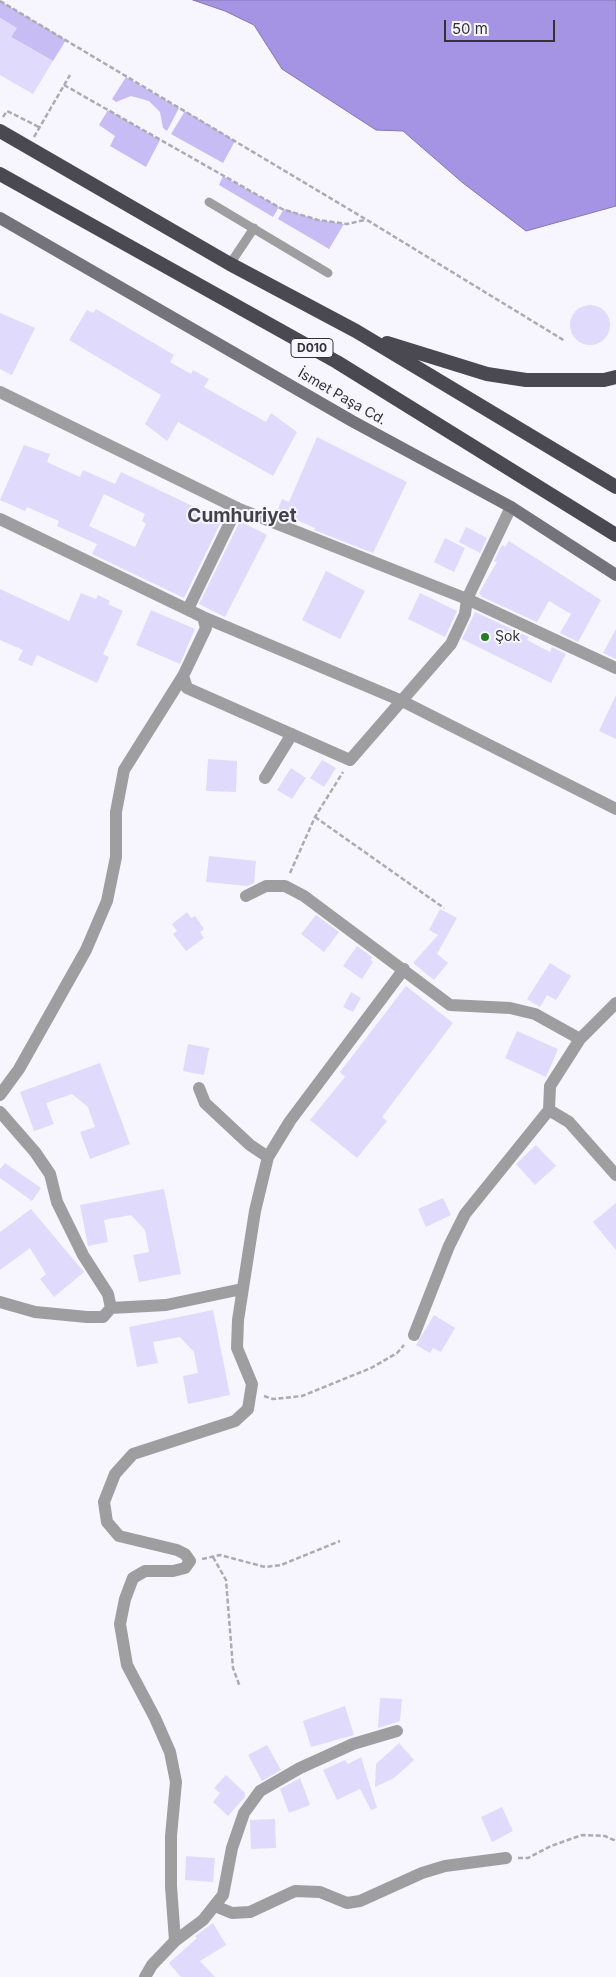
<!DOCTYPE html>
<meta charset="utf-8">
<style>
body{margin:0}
#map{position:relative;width:616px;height:1977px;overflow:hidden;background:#f7f6ff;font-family:Inter,sans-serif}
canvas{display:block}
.scale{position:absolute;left:444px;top:20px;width:111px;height:22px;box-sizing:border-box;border:2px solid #323235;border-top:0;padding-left:6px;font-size:15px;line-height:18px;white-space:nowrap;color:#323235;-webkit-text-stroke:4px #f7f6ff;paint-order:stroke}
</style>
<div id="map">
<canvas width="616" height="1977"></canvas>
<div class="scale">50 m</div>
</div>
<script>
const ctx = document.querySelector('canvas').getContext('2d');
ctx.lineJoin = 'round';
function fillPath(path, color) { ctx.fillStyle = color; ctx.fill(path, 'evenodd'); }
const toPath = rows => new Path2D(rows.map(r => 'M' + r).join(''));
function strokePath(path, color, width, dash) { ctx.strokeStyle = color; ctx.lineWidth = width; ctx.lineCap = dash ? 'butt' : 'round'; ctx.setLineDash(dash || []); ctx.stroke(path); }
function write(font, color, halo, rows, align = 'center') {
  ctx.font = font + ' Inter,sans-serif'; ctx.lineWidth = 4; ctx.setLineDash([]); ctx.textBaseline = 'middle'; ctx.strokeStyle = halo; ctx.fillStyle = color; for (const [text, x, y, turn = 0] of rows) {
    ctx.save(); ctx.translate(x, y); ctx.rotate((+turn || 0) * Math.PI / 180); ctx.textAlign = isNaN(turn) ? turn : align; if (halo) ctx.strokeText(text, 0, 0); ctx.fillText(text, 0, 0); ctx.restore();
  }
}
const green = toPath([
 [0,1,66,40,53,61,11,37,16,28,0,18],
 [126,77,179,108,167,131,163,128,160,112,149,101,131,96,116,102,112,99],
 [108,110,160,140,146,167,110,146,115,136,99,125],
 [185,111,235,141,223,163,171,134],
 [223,176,279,207,273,217,219,185],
 [284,209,318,220,344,224,329,249,278,219]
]);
const water = toPath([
 [193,0,616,0,616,206,526,231,463,183,403,131,376,130,282,69,254,25,225,11,193,0]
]);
const building = toPath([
 [0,18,17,28,11,37,53,61,33,94,0,75],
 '570 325a20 20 0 1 1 40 0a20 20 0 1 1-40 0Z',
 [96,309,174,355,170,362,191,374,193,370,209,379,204,387,266,422,271,413,297,432,273,476,178,422,167,441,145,424,161,395,69,340,87,310,93,313],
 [0,313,35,328,12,375,0,369],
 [317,437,407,482,373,553,314,530,315,528,277,511,282,499,289,502],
 [24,445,50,454,47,462,80,477,83,470,115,484,121,472,222,520,184,598,92,554,97,544,57,526,59,521,27,507,25,511,0,500],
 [104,494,145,514,142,521,146,524,135,547,89,526],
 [240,521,267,535,225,617,199,604],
 [466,527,487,538,480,553,459,542],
 [445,538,465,548,454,572,434,562],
 [509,541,601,600,578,642,560,633,571,614,549,601,537,622,482,597,479,593,497,562,494,561,502,545,505,547],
 [326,571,365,591,340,639,302,620],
 [0,589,69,621,81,593,96,599,98,595,110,601,108,604,123,611,103,654,109,657,97,683,37,655,32,666,18,660,23,650,0,640],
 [420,593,457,611,445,637,408,619],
 [151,610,195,629,180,664,136,645],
 [475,612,529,637,527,640,550,652,552,647,566,654,551,683,462,639],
 [616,629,616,659,603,653],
 [616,695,616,739,599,731],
 [208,759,237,761,236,792,206,791],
 [322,760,336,768,324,787,310,778],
 [291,768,306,778,292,799,277,790],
 [209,856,256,861,254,883,247,886,206,882],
 [440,909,457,918,437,954,448,963,434,980,413,963,438,935,429,930],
 [187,912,191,918,195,916,204,929,200,932,204,938,186,951,173,934,177,931,172,924],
 [316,915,339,932,324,952,301,934],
 [357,946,372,957,371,960,373,962,362,979,343,966],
 [550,963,571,976,556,1000,547,995,540,1007,527,999],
 [406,986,453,1023,382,1117,387,1121,357,1158,310,1120,345,1077,340,1072],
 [351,992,361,998,353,1012,343,1007],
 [517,1031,558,1049,546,1077,505,1058],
 [188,1044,209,1048,204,1075,183,1071],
 [100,1063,130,1144,90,1159,80,1132,95,1127,88,1107,72,1094,46,1103,54,1124,34,1131,20,1092],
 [536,1145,556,1166,535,1185,516,1164],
 [5,1163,41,1188,32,1201,0,1178,0,1169],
 [164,1189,181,1274,139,1282,133,1255,149,1252,145,1230,131,1215,104,1220,108,1242,88,1246,80,1205],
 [443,1198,451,1215,426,1227,418,1209],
 [616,1203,616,1250,593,1222],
 [31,1209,84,1272,54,1297,40,1279,46,1274,30,1248,0,1270,0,1232],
 [213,1310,230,1395,188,1404,183,1376,198,1373,194,1352,180,1337,153,1342,158,1363,137,1367,129,1327],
 [434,1315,455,1328,441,1352,433,1348,430,1353,416,1345],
 [380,1698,402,1699,400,1721,378,1728],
 [345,1706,354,1735,311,1747,303,1721],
 [399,1743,414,1760,394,1778,375,1787,376,1764],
 [267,1745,281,1770,262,1781,248,1755],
 [361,1757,377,1808,371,1810,360,1789,337,1800,323,1770,345,1760,348,1764],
 [226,1775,245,1793,245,1797,228,1816,213,1802,220,1793,214,1788],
 [300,1778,310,1805,289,1813,280,1789],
 [502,1807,513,1831,492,1842,481,1817],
 [275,1819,276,1848,251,1849,250,1820],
 [186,1856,215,1858,213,1882,185,1880],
 [213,1923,226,1945,200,1961,215,1977,181,1977,169,1963,197,1938,195,1936]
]);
const path = toPath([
 [0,1,367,220,565,341],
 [64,85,282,209,318,220,347,224,365,220],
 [3,117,7,111,39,127],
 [34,137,70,75],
 [315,817,444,908],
 [290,873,315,817,343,772],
 [264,1396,273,1399,302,1396,371,1368,397,1353,404,1345],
 [213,1557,226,1580,233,1668,240,1687],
 [202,1559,220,1555,265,1567,281,1565,340,1541],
 [518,1858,528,1858,551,1846,582,1835,605,1836,616,1841]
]);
const service = toPath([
 [209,202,328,273],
 [230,264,254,228]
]);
const minor = toPath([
 [0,519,203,617,402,701,616,809],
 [188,609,237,508],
 [203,617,206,628,183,676,187,688,350,760,451,644,465,614,467,599,511,507],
 [265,778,292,734],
 [246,896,266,886,285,886,304,896,450,1005,510,1008,535,1014,580,1039],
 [199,1088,205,1103,250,1145,268,1157],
 [0,1095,19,1069,86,950,107,901,116,857,116,812,124,770,183,676],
 [549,1110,550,1086,580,1039,616,1003],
 [549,1110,569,1122,616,1175],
 [0,1112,35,1152,50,1174,57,1202,83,1255,108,1294,111,1308,103,1317,87,1317,35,1312,0,1302],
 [111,1308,166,1305,242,1289],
 [414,1335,449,1246,465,1214,549,1110],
 [215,1906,232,1913,250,1912,295,1891,320,1892,347,1903,360,1901,422,1873,445,1866,506,1858],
 [175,1941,171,1886,171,1836,176,1782,170,1752,155,1718,127,1665,120,1624,125,1599,133,1578,145,1571,173,1571,185,1568,190,1561,185,1554,177,1550,119,1536,107,1522,104,1502,115,1474,133,1454,235,1421,248,1409,252,1384,237,1348,238,1320,255,1211,268,1157,290,1121,404,969],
 [145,1977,152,1965,175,1941,203,1920,223,1895,232,1848,244,1813,260,1791,300,1768,353,1744,397,1731]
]);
const tertiary = toPath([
 [0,392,237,508,467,599,616,668]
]);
const secondary = toPath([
 [0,218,352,421,511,507,616,575]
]);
const trunk = toPath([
 [0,131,230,264,356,331,616,487],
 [0,174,337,362,616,535],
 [387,343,487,374,526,380,604,380,616,377]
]);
const markers = [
 [485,637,5,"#287c28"]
];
const shields = [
 [312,348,42]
];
const shieldNames = [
 ["D010",312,348]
];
const streetNames = [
 ["İsmet Paşa Cd.",342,397,30]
];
const poiNames = [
 ["Şok",495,637]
];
const districtNames = [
 ["Cumhuriyet",242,516]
];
fillPath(green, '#c7bdf4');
fillPath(water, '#a594e4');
strokePath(water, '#8277b0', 1);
fillPath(building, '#e0dafc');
strokePath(path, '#acabb2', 2.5, [5, 2.5]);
strokePath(service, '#9e9ea1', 9);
strokePath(minor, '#9e9ea1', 12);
strokePath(tertiary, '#9e9ea1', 12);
strokePath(secondary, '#747379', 12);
strokePath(trunk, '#4a4850', 14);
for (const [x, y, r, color] of markers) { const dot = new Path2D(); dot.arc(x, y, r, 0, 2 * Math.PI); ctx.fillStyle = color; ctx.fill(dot); strokePath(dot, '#f7f6ff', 2); }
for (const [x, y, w] of shields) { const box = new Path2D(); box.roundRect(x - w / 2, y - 9.5, w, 19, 4); ctx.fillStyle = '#f7f6ff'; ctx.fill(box); strokePath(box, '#323235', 1); }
write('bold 12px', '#323235', null, shieldNames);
write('14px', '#323235', '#f7f6ff', streetNames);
write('14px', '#323235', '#f7f6ff', poiNames, 'left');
write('bold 19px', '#424148', '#f7f6ff', districtNames);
</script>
